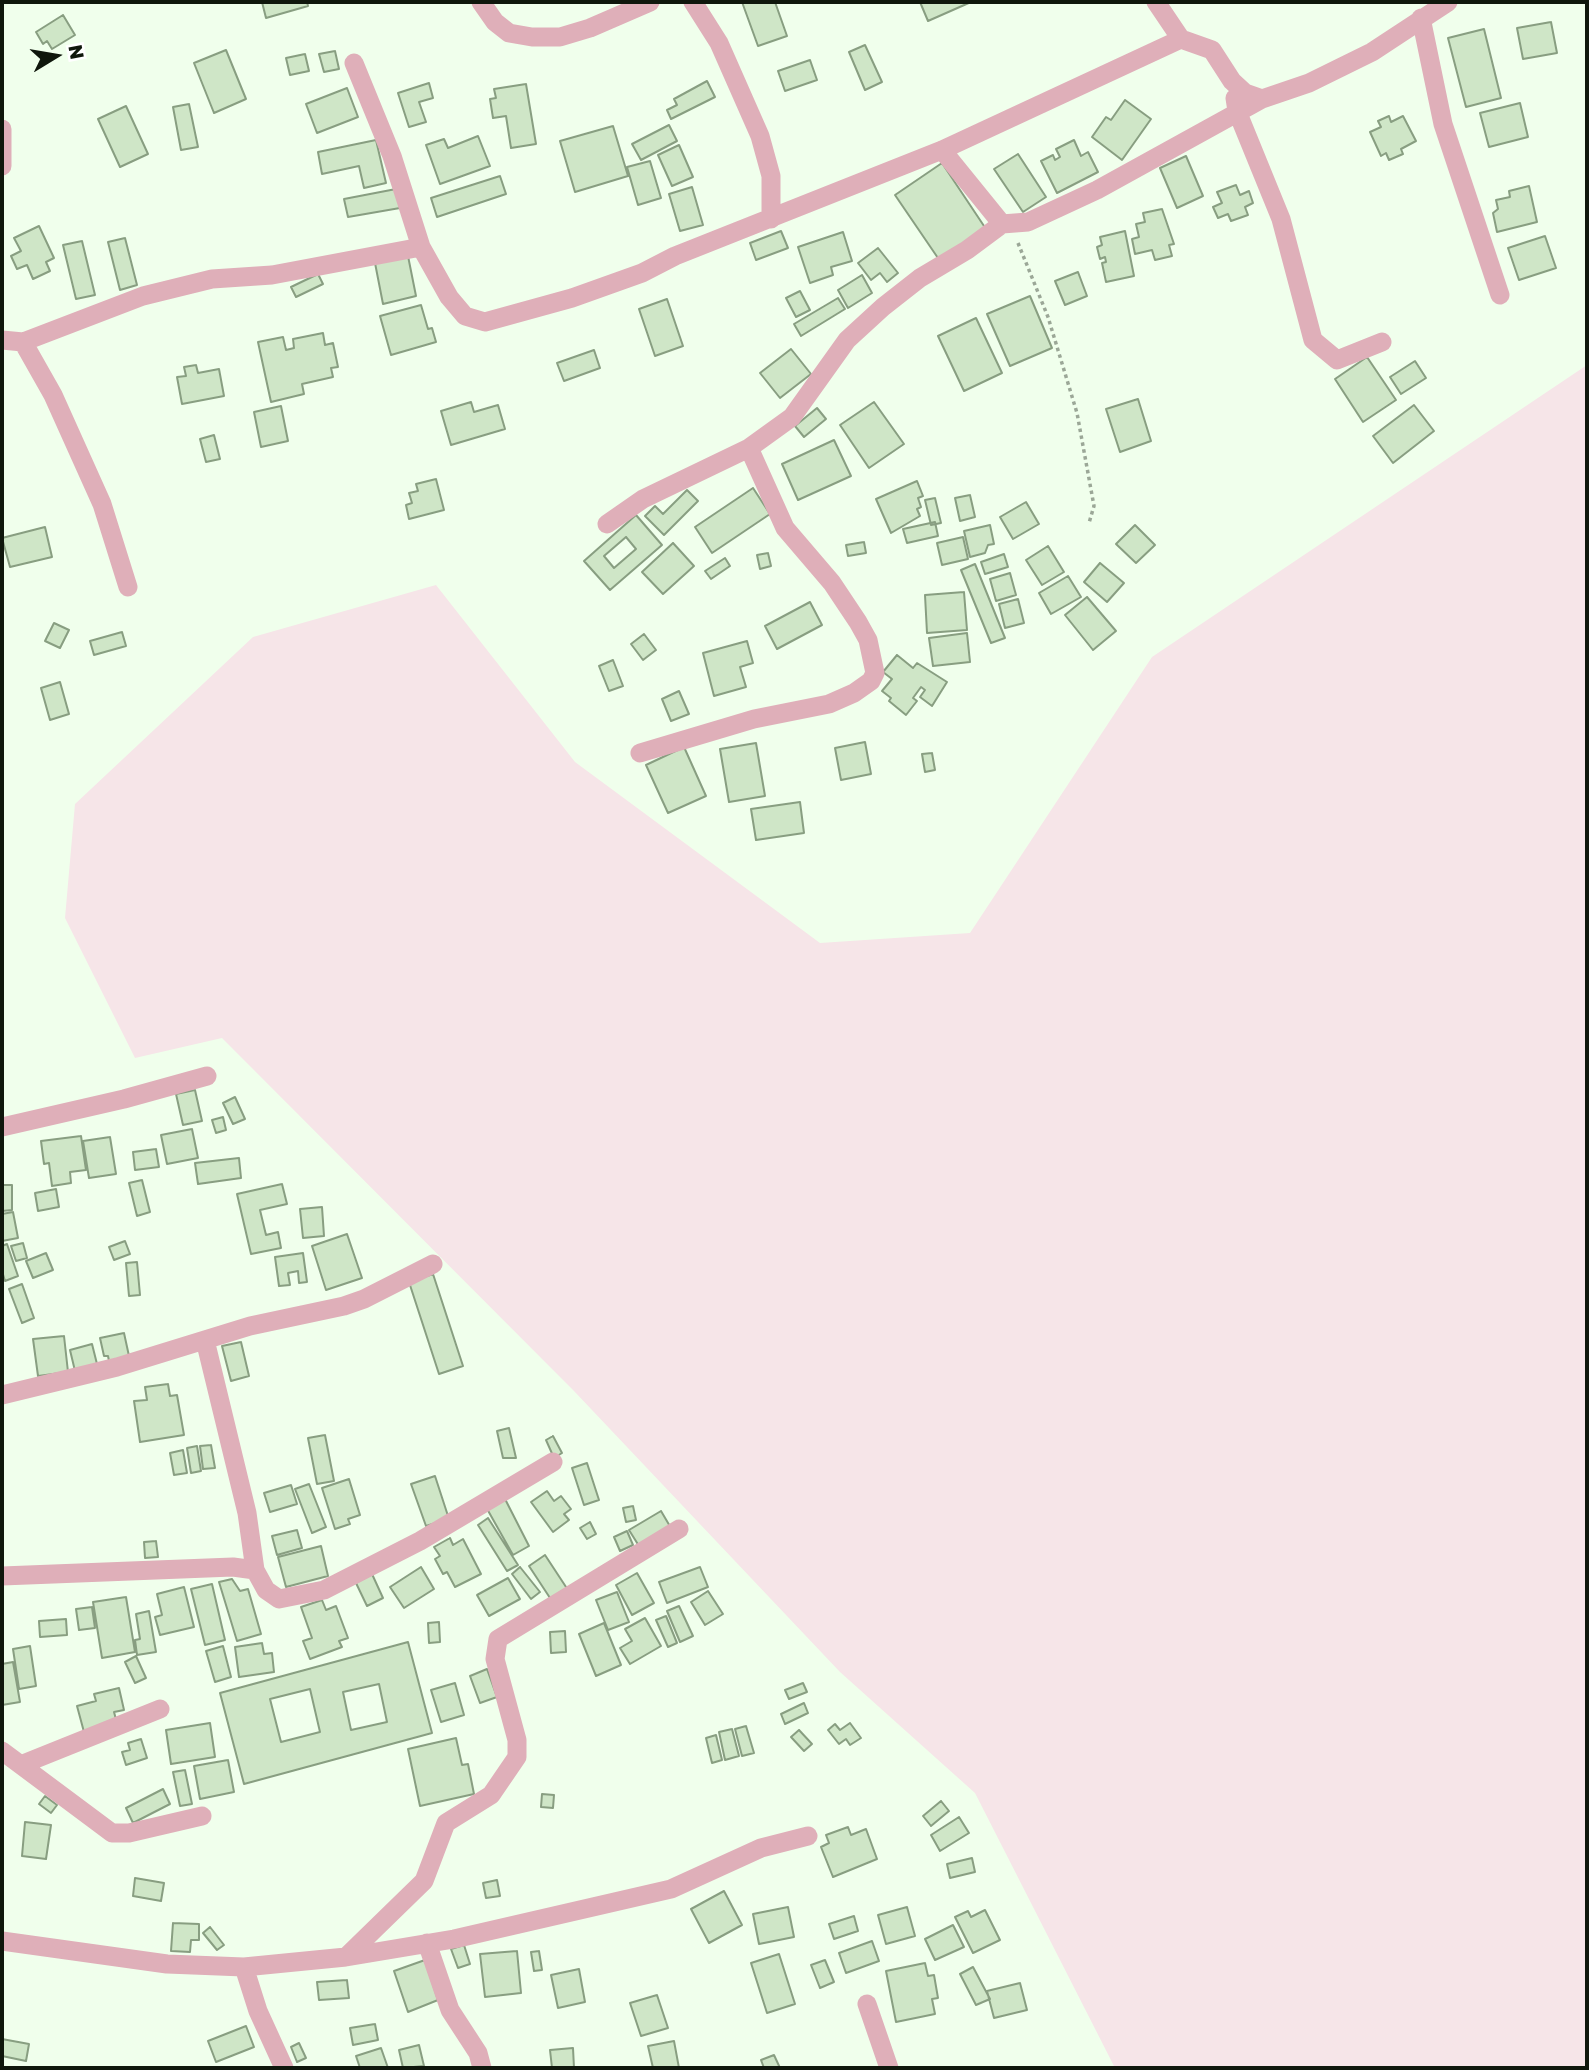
<!DOCTYPE html>
<style>
body{margin:0}
#map{position:relative;width:1589px;height:2070px;overflow:hidden;background:#f0ffec;font-family:"Golos Text",sans-serif}
canvas{display:block}
.frame{position:absolute;inset:0;border:4px solid #0f170c;pointer-events:none}
.north{position:absolute;left:21px;top:21px;width:70px;height:70px;-webkit-text-stroke:5px #fff;paint-order:stroke;rotate:79deg;font-size:19px;font-weight:700;line-height:28px;text-align:center;color:#0f170c}
.north::after{content:'';display:block;margin:auto;width:24px;height:32px;background:#0f170c;clip-path:polygon(50% 0,100% 100%,50% 72%,0 100%)}
</style>
<div id="map">
<canvas width="1589" height="2070"></canvas>
<div class="frame"></div>
<div class="north">N</div>
</div>
<script>
const ctx = document.querySelector('canvas').getContext('2d');
ctx.lineJoin = 'round';
function fillPath(path, color) { ctx.fillStyle = color; ctx.fill(path, 'evenodd'); }
const toPath = rows => new Path2D(rows.map(r => 'M' + r).join(''));
function strokePath(path, color, width, dash) { ctx.strokeStyle = color; ctx.lineWidth = width; ctx.lineCap = dash ? 'butt' : 'round'; ctx.setLineDash(dash || []); ctx.stroke(path); }
const green = toPath([
 [1587,365,1587,2068,1115,2068,975,1793,840,1672,574,1391,222,1038,135,1058,65,918,75,804,253,637,436,585,575,762,820,943,970,933,1152,657]
]);
const building = toPath([
 [262,2,307,2,308,6,266,18,262,2],
 [742,2,775,2,787,36,758,46,742,2],
 [920,2,971,2,928,21,920,2],
 [63,15,75,35,52,49,47,41,43,44,36,32,63,15],
 [1551,22,1557,53,1523,59,1517,28,1551,22],
 [1484,29,1501,98,1466,107,1448,38,1484,29],
 [865,45,882,82,865,90,849,52,865,45],
 [226,50,246,99,214,113,194,63,226,50],
 [335,51,339,69,324,72,319,54,335,51],
 [305,54,309,71,290,75,286,58,305,54],
 [810,60,817,80,785,91,778,71,810,60],
 [707,81,715,97,671,119,667,110,677,105,674,99,707,81],
 [429,83,433,98,419,102,426,122,409,127,398,93,429,83],
 [526,84,536,144,511,148,506,116,493,118,490,99,496,98,494,89,526,84],
 [347,88,358,117,317,133,306,104,347,88],
 [1125,100,1151,119,1122,160,1092,137,1106,117,1111,120,1125,100],
 [1520,103,1528,137,1489,147,1480,113,1520,103],
 [189,104,198,147,181,150,173,107,189,104],
 [126,106,148,154,120,167,98,119,126,106],
 [1389,116,1391,122,1403,116,1416,141,1401,149,1403,154,1389,160,1386,153,1381,156,1370,132,1381,127,1378,121,1389,116],
 [669,125,677,141,641,160,632,144,669,125],
 [613,126,628,176,575,192,560,141,613,126],
 [478,136,490,166,440,184,426,145,444,139,448,148,478,136],
 [376,140,386,183,364,188,359,166,322,174,318,152,376,140],
 [1074,140,1081,156,1088,152,1098,172,1057,193,1041,161,1053,155,1055,160,1060,157,1056,149,1074,140],
 [679,145,693,177,672,186,658,155,679,145],
 [1018,154,1046,197,1023,212,994,169,1018,154],
 [1186,156,1203,196,1177,208,1160,168,1186,156],
 [650,161,661,198,638,205,627,167,650,161],
 [942,163,986,229,940,261,895,195,942,163],
 [500,176,506,194,437,217,431,198,500,176],
 [1236,185,1240,195,1249,191,1253,203,1245,207,1248,215,1231,221,1228,214,1218,218,1213,207,1222,203,1217,192,1236,185],
 [1529,186,1537,222,1497,232,1493,213,1498,209,1496,200,1510,197,1509,191,1529,186],
 [692,187,703,225,680,231,669,194,692,187],
 [396,189,400,208,348,217,344,199,396,189],
 [1162,209,1174,244,1169,245,1172,256,1155,260,1152,250,1135,254,1132,239,1139,237,1136,224,1145,222,1143,213,1162,209],
 [39,226,54,258,46,262,50,271,33,279,27,265,17,269,11,256,21,251,14,238,39,226],
 [781,231,788,248,756,260,750,243,781,231],
 [1125,231,1134,276,1106,282,1102,263,1106,262,1105,257,1100,259,1097,247,1102,245,1100,237,1125,231],
 [843,232,852,261,831,267,833,275,810,283,798,247,843,232],
 [1545,236,1556,268,1519,280,1508,248,1545,236],
 [125,238,137,285,120,290,108,242,125,238],
 [82,241,95,295,76,299,63,245,82,241],
 [878,248,898,273,887,282,880,273,871,280,858,263,878,248],
 [408,256,416,296,383,304,375,263,408,256],
 [1078,272,1087,296,1065,305,1055,281,1078,272],
 [318,274,323,284,296,297,291,287,318,274],
 [862,275,872,293,848,308,838,290,862,275],
 [800,291,810,310,796,317,786,298,800,291],
 [1030,296,1052,348,1010,366,987,314,1030,296],
 [838,298,845,309,801,336,794,324,838,298],
 [667,299,683,346,655,356,639,309,667,299],
 [421,305,428,329,432,328,436,342,391,355,380,316,421,305],
 [976,318,1002,373,964,391,938,336,976,318],
 [323,333,325,345,333,343,338,367,331,368,333,377,302,384,304,394,271,402,258,342,283,337,286,350,294,348,293,339,323,333],
 [791,349,811,374,780,398,760,373,791,349],
 [594,350,600,368,564,381,557,363,594,350],
 [1367,357,1396,400,1363,422,1335,379,1367,357],
 [1415,361,1426,378,1401,394,1390,377,1415,361],
 [196,365,198,373,219,369,224,396,182,404,177,377,186,376,184,367,196,365],
 [1138,399,1151,441,1120,452,1106,409,1138,399],
 [471,402,474,412,498,405,505,429,451,445,441,411,471,402],
 [874,402,904,444,869,468,840,425,874,402],
 [1414,405,1434,431,1393,463,1373,436,1414,405],
 [281,406,288,441,261,447,254,412,281,406],
 [817,408,826,419,804,437,795,426,817,408],
 [214,435,220,459,206,462,200,439,214,435],
 [834,440,851,476,798,500,782,464,834,440],
 [436,479,444,510,409,519,406,505,412,503,409,493,418,491,416,484,436,479],
 [917,481,923,496,918,498,921,507,917,509,920,516,891,533,876,499,917,481],
 [753,488,770,514,712,553,695,527,753,488],
 [687,490,698,501,664,535,645,516,655,506,663,514,687,490],
 [970,495,975,517,960,521,955,498,970,495],
 [935,498,941,523,931,525,925,500,935,498],
 [1026,502,1039,524,1013,539,1000,517,1026,502],
 [636,515,662,545,610,590,584,561,636,515],
 [626,537,636,549,614,568,604,556,626,537],
 [935,522,938,536,907,543,903,529,935,522],
 [990,525,994,544,988,545,985,553,970,557,964,531,990,525],
 [1135,525,1155,545,1136,563,1116,544,1135,525],
 [45,527,52,557,10,567,2,538,45,527],
 [963,537,968,559,942,565,937,543,963,537],
 [864,542,866,553,848,556,846,545,864,542],
 [673,543,694,566,663,594,642,572,673,543],
 [1048,546,1064,572,1042,585,1026,560,1048,546],
 [768,553,771,566,760,569,757,555,768,553],
 [1004,554,1008,567,985,574,981,562,1004,554],
 [725,558,730,566,711,579,705,571,725,558],
 [1100,563,1124,583,1107,602,1084,582,1100,563],
 [975,564,1005,638,991,643,961,570,975,564],
 [1010,573,1016,595,996,601,990,579,1010,573],
 [1068,576,1081,597,1051,614,1039,593,1068,576],
 [964,592,967,630,927,633,925,595,964,592],
 [1087,597,1116,631,1093,650,1065,615,1087,597],
 [1018,599,1024,623,1005,628,999,604,1018,599],
 [810,602,822,625,777,649,765,626,810,602],
 [54,623,69,630,60,648,45,641,54,623],
 [122,632,126,646,94,655,90,641,122,632],
 [967,633,970,662,933,666,929,638,967,633],
 [644,634,656,650,643,660,631,644,644,634],
 [747,641,753,663,740,667,746,687,714,696,703,653,747,641],
 [897,655,913,668,917,663,947,682,932,706,920,697,925,690,921,687,913,698,917,701,906,715,889,701,891,698,882,691,892,679,883,672,897,655],
 [613,660,623,686,609,691,599,666,613,660],
 [60,682,69,714,50,720,41,688,60,682],
 [679,691,689,714,671,721,662,699,679,691],
 [865,742,871,774,841,780,835,748,865,742],
 [756,743,765,796,729,802,720,749,756,743],
 [684,747,706,796,668,813,646,765,684,747],
 [932,753,935,770,925,772,922,754,932,753],
 [800,802,804,833,756,840,751,809,800,802],
 [195,1090,202,1121,183,1125,176,1094,195,1090],
 [235,1097,245,1119,233,1124,223,1103,235,1097],
 [223,1117,226,1130,216,1133,212,1120,223,1117],
 [192,1129,198,1158,167,1164,161,1135,192,1129],
 [81,1136,86,1170,70,1172,71,1183,52,1186,49,1163,44,1164,41,1141,81,1136],
 [110,1137,116,1174,89,1178,83,1141,110,1137],
 [156,1149,159,1167,135,1170,133,1152,156,1149],
 [239,1158,241,1178,198,1184,195,1163,239,1158],
 [142,1180,150,1212,137,1216,129,1183,142,1180],
 [282,1184,287,1204,260,1210,266,1235,278,1232,281,1248,251,1254,237,1194,282,1184],
 [2,1185,12,1185,12,1210,2,1211,2,1185],
 [56,1189,59,1207,38,1211,35,1193,56,1189],
 [322,1207,324,1236,303,1238,300,1209,322,1207],
 [13,1212,18,1238,2,1241,2,1214,13,1212],
 [347,1234,362,1278,326,1290,312,1246,347,1234],
 [125,1241,130,1254,114,1260,109,1247,125,1241],
 [23,1243,27,1258,16,1261,11,1246,23,1243],
 [7,1244,18,1276,5,1281,2,1271,2,1246,7,1244],
 [46,1253,53,1270,33,1278,26,1261,46,1253],
 [303,1253,307,1282,299,1283,298,1271,288,1273,290,1285,279,1286,275,1257,303,1253],
 [137,1262,140,1295,129,1296,126,1263,137,1262],
 [433,1274,463,1366,439,1374,409,1282,433,1274],
 [22,1284,34,1318,22,1323,9,1289,22,1284],
 [124,1333,129,1356,109,1361,108,1356,104,1356,100,1338,124,1333],
 [64,1336,68,1372,38,1376,33,1339,64,1336],
 [241,1342,249,1376,231,1381,222,1346,241,1342],
 [92,1344,97,1364,75,1371,70,1350,92,1344],
 [168,1384,170,1396,177,1395,184,1435,140,1442,134,1401,147,1400,145,1387,168,1384],
 [509,1428,516,1458,503,1458,497,1431,509,1428],
 [325,1435,334,1481,317,1484,308,1438,325,1435],
 [553,1436,562,1453,554,1458,546,1440,553,1436],
 [211,1445,215,1468,203,1469,200,1446,211,1445],
 [197,1446,201,1471,191,1473,187,1448,197,1446],
 [183,1450,187,1473,174,1475,170,1453,183,1450],
 [587,1463,599,1500,584,1505,572,1468,587,1463],
 [435,1476,449,1519,426,1526,411,1484,435,1476],
 [349,1479,360,1515,348,1519,350,1524,335,1529,322,1488,349,1479],
 [309,1484,326,1527,312,1533,295,1489,309,1484],
 [291,1485,297,1504,270,1512,264,1493,291,1485],
 [547,1491,554,1501,561,1496,571,1509,564,1514,569,1520,553,1532,531,1502,547,1491],
 [504,1497,529,1546,513,1555,486,1507,504,1497],
 [633,1506,636,1520,626,1522,623,1508,633,1506],
 [661,1511,671,1528,639,1546,629,1530,661,1511],
 [488,1518,518,1565,507,1571,478,1525,488,1518],
 [590,1522,596,1534,587,1539,580,1528,590,1522],
 [297,1530,302,1548,277,1555,272,1536,297,1530],
 [627,1531,633,1545,620,1551,614,1537,627,1531],
 [450,1538,453,1545,463,1539,481,1574,455,1587,447,1572,443,1574,435,1559,440,1556,434,1547,450,1538],
 [156,1541,158,1557,145,1558,144,1542,156,1541],
 [321,1546,328,1576,286,1587,278,1557,321,1546],
 [545,1555,568,1590,552,1601,529,1566,545,1555],
 [421,1567,434,1589,404,1608,390,1587,421,1567],
 [520,1567,540,1592,531,1599,512,1574,520,1567],
 [700,1567,708,1587,667,1603,659,1582,700,1567],
 [637,1573,654,1603,632,1615,616,1585,637,1573],
 [372,1574,383,1598,367,1606,356,1583,372,1574],
 [508,1578,520,1599,489,1616,477,1595,508,1578],
 [232,1579,240,1591,248,1589,261,1634,237,1641,219,1582,232,1579],
 [212,1584,225,1640,205,1645,191,1589,212,1584],
 [184,1587,194,1627,160,1635,155,1617,162,1615,157,1594,184,1587],
 [708,1591,723,1614,705,1625,691,1602,708,1591],
 [617,1592,629,1622,608,1630,596,1600,617,1592],
 [126,1597,135,1652,102,1658,93,1602,126,1597],
 [322,1600,326,1610,336,1606,348,1638,339,1641,342,1647,310,1659,303,1641,312,1638,301,1607,322,1600],
 [679,1606,693,1636,680,1642,667,1611,679,1606],
 [92,1607,95,1628,79,1630,76,1609,92,1607],
 [149,1611,156,1652,137,1655,135,1640,140,1639,136,1614,149,1611],
 [666,1616,677,1643,668,1647,656,1620,666,1616],
 [645,1618,661,1646,630,1664,620,1648,632,1641,625,1629,645,1618],
 [66,1619,67,1635,40,1637,39,1621,66,1619],
 [439,1622,440,1642,429,1643,428,1623,439,1622],
 [604,1623,621,1665,596,1676,579,1634,604,1623],
 [565,1631,566,1652,551,1653,550,1632,565,1631],
 [408,1642,432,1733,244,1784,220,1693,408,1642],
 [379,1684,387,1722,351,1730,343,1692,379,1684],
 [310,1689,320,1732,281,1742,270,1699,310,1689],
 [262,1643,264,1654,272,1653,274,1672,239,1677,235,1647,262,1643],
 [30,1646,36,1686,19,1689,13,1649,30,1646],
 [223,1646,231,1677,215,1682,206,1651,223,1646],
 [136,1656,146,1678,135,1683,125,1662,136,1656],
 [13,1662,20,1702,2,1705,2,1664,13,1662],
 [487,1669,497,1697,480,1703,470,1676,487,1669],
 [455,1683,464,1715,441,1722,431,1690,455,1683],
 [803,1683,807,1692,789,1699,785,1690,803,1683],
 [119,1688,124,1710,114,1712,117,1723,84,1732,77,1706,96,1701,94,1694,119,1688],
 [804,1703,808,1713,785,1724,781,1714,804,1703],
 [210,1723,215,1757,171,1764,166,1730,210,1723],
 [850,1723,861,1738,850,1745,846,1739,839,1744,828,1730,835,1724,840,1730,850,1723],
 [746,1726,754,1753,742,1756,735,1729,746,1726],
 [732,1729,739,1756,725,1760,719,1732,732,1729],
 [799,1730,812,1744,804,1751,791,1737,799,1730],
 [716,1735,722,1760,712,1763,706,1738,716,1735],
 [456,1738,462,1765,468,1764,474,1794,420,1806,408,1749,456,1738],
 [141,1739,147,1758,126,1765,122,1752,130,1750,128,1743,141,1739],
 [228,1760,234,1792,200,1799,194,1766,228,1760],
 [185,1770,192,1804,180,1806,173,1772,185,1770],
 [163,1789,170,1804,133,1823,126,1808,163,1789],
 [542,1794,554,1795,553,1808,541,1807,542,1794],
 [45,1796,57,1805,51,1813,39,1804,45,1796],
 [941,1801,949,1811,931,1826,923,1816,941,1801],
 [959,1817,969,1833,940,1851,931,1835,959,1817],
 [25,1822,51,1825,46,1859,22,1856,25,1822],
 [848,1827,851,1835,866,1829,877,1859,833,1877,821,1847,829,1843,826,1835,848,1827],
 [972,1858,975,1872,950,1878,947,1864,972,1858],
 [135,1878,164,1883,161,1901,133,1896,135,1878],
 [497,1880,500,1896,486,1898,483,1883,497,1880],
 [724,1891,742,1925,709,1943,691,1909,724,1891],
 [788,1907,794,1937,759,1944,753,1914,788,1907],
 [907,1907,915,1936,886,1944,878,1915,907,1907],
 [985,1910,1000,1940,973,1953,955,1917,968,1911,971,1917,985,1910],
 [854,1916,858,1931,834,1939,829,1924,854,1916],
 [173,1923,199,1924,199,1940,191,1940,190,1952,171,1951,173,1923],
 [953,1925,964,1947,935,1960,925,1939,953,1925],
 [210,1927,224,1945,217,1950,203,1933,210,1927],
 [872,1941,879,1961,846,1973,839,1953,872,1941],
 [464,1945,470,1964,458,1968,451,1949,464,1945],
 [517,1951,521,1993,485,1997,480,1954,517,1951],
 [539,1951,542,1970,534,1971,531,1952,539,1951],
 [779,1954,795,2004,767,2013,751,1963,779,1954],
 [425,1960,438,2000,408,2012,394,1971,425,1960],
 [825,1960,834,1982,820,1988,811,1965,825,1960],
 [925,1963,928,1976,934,1975,938,1998,932,1999,935,2014,896,2022,886,1971,925,1963],
 [973,1967,990,1999,976,2005,960,1974,973,1967],
 [579,1969,585,2002,558,2008,551,1975,579,1969],
 [347,1980,349,1998,319,2000,317,1982,347,1980],
 [1020,1983,1027,2010,994,2018,987,1991,1020,1983],
 [657,1995,668,2028,641,2036,630,2003,657,1995],
 [375,2024,378,2040,353,2045,350,2028,375,2024],
 [246,2026,254,2047,216,2062,208,2041,246,2026],
 [2,2039,29,2044,26,2061,2,2056,2,2039],
 [674,2041,679,2068,653,2068,648,2046,674,2041],
 [299,2043,306,2058,297,2062,291,2047,299,2043],
 [419,2045,424,2066,403,2068,399,2050,419,2045],
 [381,2048,388,2068,360,2068,356,2056,381,2048],
 [573,2048,574,2068,552,2068,550,2050,573,2048],
 [774,2055,780,2068,764,2068,761,2060,774,2055]
]);
const path = toPath([
 [1018,243,1048,317,1077,413,1094,506,1089,523]
]);
const minor = toPath([
 [481,2,495,22,509,33,532,37,560,37,590,28,650,2],
 [693,2,719,43,760,136,771,176,771,219],
 [1156,2,1181,39,1212,50,1232,81,1245,93,1262,99,1309,83,1372,52,1448,2],
 [1421,18,1443,124,1500,295],
 [354,63,392,156,421,247,449,297,465,316,485,322,572,298,642,273,675,256,942,150,1181,39],
 [1235,98,1237,111,1281,219,1313,340,1337,360,1382,342],
 [2,129,2,166],
 [942,150,1002,224,1028,222,1097,190,1262,99],
 [2,340,23,342,143,296,212,279,272,275,421,247],
 [23,342,53,395,102,504,128,587],
 [607,524,643,499,749,448,792,417,847,340,883,307,920,278,967,250,1002,224],
 [640,753,754,719,829,704,854,693,871,681,875,673,868,640,858,622,832,583,785,528,749,448],
 [2,1127,124,1099,207,1076],
 [205,1340,247,1513,255,1570,266,1590,279,1599,324,1590,420,1541,553,1462],
 [2,1395,117,1367,250,1326,344,1306,364,1299,433,1264],
 [2,1576,233,1567,255,1570],
 [2,1751,112,1833,129,1833,202,1816],
 [23,1764,160,1709],
 [2,1941,167,1964,244,1967,346,1957,454,1939,671,1889,761,1848,808,1836],
 [427,1943,450,2010,478,2053,482,2068],
 [346,1957,424,1881,446,1823,491,1795,517,1757,517,1740,495,1659,498,1639,679,1529],
 [244,1967,258,2011,284,2068],
 [867,2004,889,2068]
]);
fillPath(green, '#f6e5e8');
fillPath(building, '#cfe6c7');
strokePath(building, '#889e81', 2);
strokePath(path, '#9ba797', 3.5, [3.5, 3.5]);
strokePath(minor, '#dfafb9', 19);
</script>
